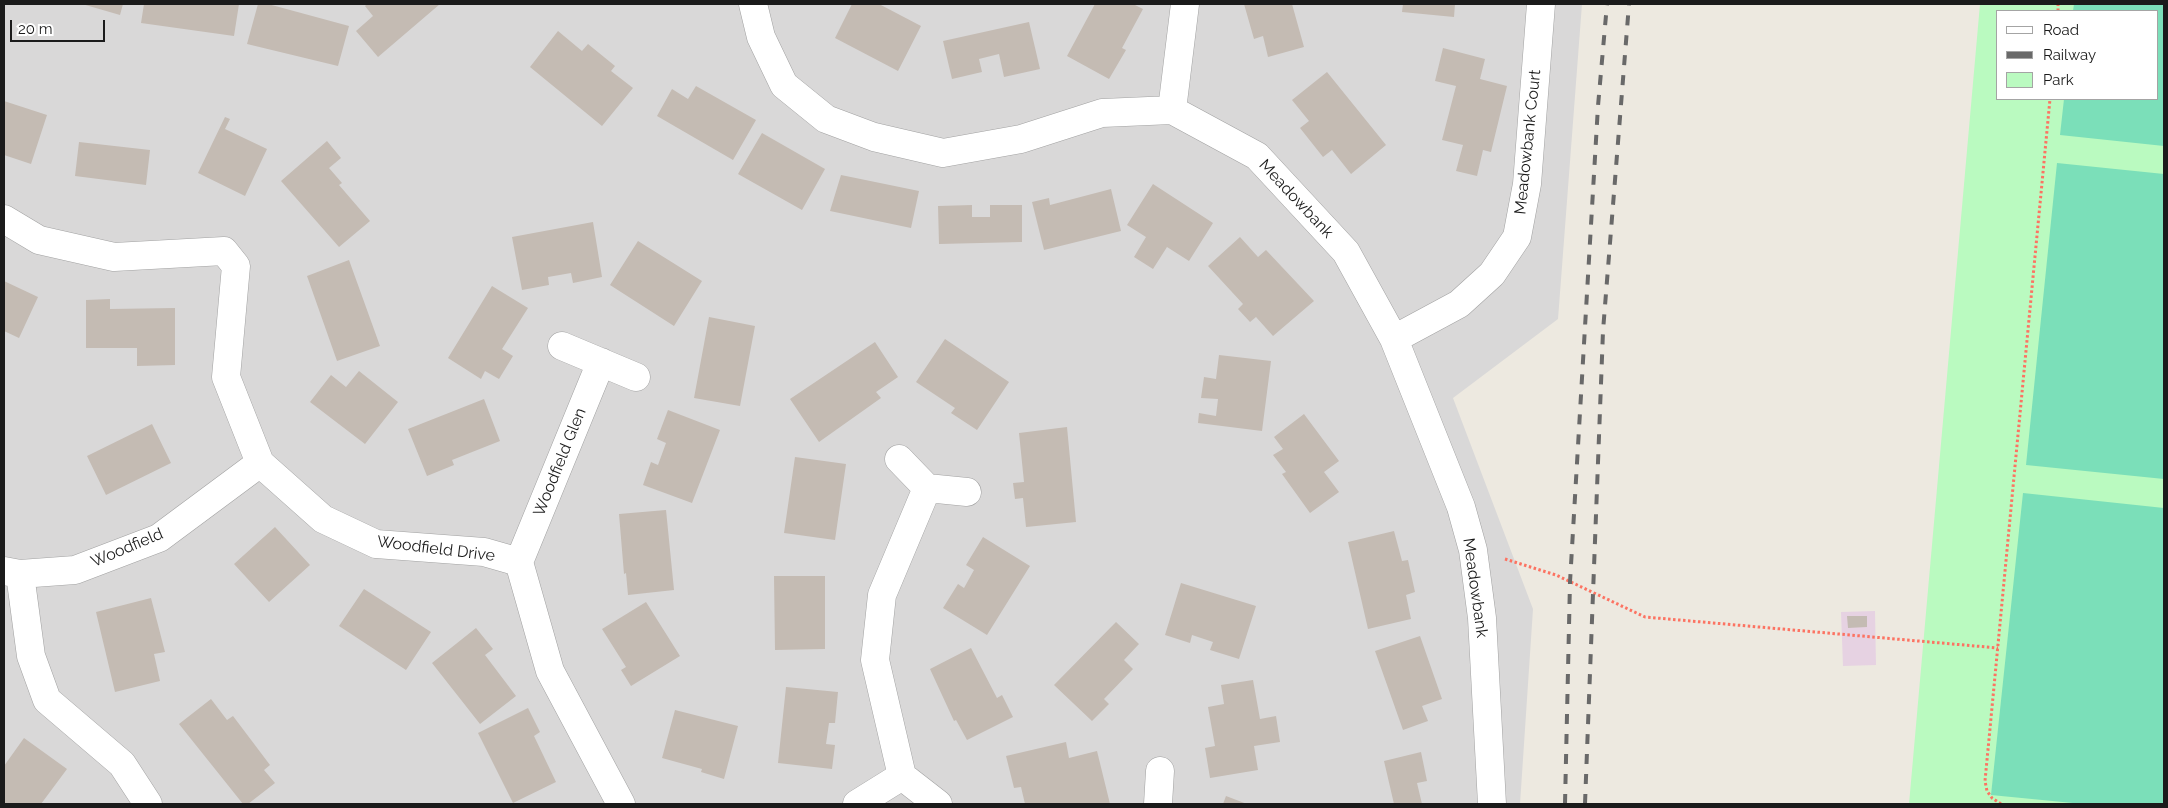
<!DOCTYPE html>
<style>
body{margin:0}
#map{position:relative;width:2168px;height:808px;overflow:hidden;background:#ede9e0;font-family:Raleway,sans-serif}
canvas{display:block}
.frame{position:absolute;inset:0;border:5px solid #1b1b1b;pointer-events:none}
.legend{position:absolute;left:1996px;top:10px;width:162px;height:90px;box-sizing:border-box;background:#fff;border:1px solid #a4a4a4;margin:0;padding:6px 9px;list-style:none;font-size:15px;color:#1b1b1b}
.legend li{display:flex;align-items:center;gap:10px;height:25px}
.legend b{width:25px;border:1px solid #a4a4a4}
.scale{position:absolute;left:10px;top:20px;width:95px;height:22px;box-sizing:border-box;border:2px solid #1b1b1b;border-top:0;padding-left:6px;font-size:15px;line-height:18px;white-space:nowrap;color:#1b1b1b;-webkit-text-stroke:4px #fff;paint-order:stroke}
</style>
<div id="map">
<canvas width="2168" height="808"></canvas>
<div class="frame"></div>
<ul class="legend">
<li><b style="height:6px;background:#fff"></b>Road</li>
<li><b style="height:6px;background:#696969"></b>Railway</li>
<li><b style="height:14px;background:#bafac0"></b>Park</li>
</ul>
<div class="scale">20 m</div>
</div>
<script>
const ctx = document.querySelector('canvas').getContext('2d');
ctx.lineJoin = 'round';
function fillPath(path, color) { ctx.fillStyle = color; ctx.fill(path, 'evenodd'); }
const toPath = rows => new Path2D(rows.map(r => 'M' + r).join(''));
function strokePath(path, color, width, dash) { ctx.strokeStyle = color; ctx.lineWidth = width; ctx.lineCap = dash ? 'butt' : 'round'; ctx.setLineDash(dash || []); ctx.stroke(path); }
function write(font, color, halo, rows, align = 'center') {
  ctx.font = font + ' Raleway,sans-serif'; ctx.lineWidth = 4.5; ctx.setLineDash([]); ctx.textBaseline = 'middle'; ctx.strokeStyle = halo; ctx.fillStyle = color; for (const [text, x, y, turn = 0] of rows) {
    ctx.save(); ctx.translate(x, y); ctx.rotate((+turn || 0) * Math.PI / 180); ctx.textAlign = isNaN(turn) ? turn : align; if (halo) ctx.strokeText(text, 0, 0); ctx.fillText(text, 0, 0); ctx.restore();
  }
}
const residential = toPath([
 [4,4,1582,4,1558,319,1453,398,1533,609,1520,804,4,804]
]);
const industrial = toPath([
 [1875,611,1876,665,1843,666,1841,612]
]);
const park = toPath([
 [1980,4,2164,4,2164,804,1909,804],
 [1997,11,2157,11,2157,99,1997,99]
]);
const pitch = toPath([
 [2074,4,2164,4,2164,146,2060,135,2064,99,2157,99,2157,11,2073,11],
 [2057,163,2164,174,2164,479,2026,465],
 [2023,493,2164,508,2164,804,2083,804,1991,795]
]);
const building = toPath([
 [82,4,123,4,120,15],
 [144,4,239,4,234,36,141,23],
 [258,4,268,4,349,26,338,66,247,44],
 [367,4,440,4,378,57,356,31,373,16,365,6],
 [852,4,879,4,921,26,898,71,835,38],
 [1095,4,1133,4,1143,9,1122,48,1126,50,1109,79,1067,56],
 [1244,4,1292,4,1304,47,1268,57,1263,36,1254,39],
 [1403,4,1455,4,1454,17,1402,12],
 [1029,22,1040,69,1004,77,999,54,979,59,982,72,952,79,943,41],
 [558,31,582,51,588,44,615,66,611,71,633,88,602,126,530,67],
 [1443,48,1485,59,1480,79,1507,86,1491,152,1483,150,1477,176,1456,171,1463,145,1442,140,1456,86,1435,81],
 [1327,72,1386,145,1351,174,1332,150,1323,157,1300,128,1309,121,1292,100],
 [696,86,756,120,733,160,657,116,672,89,688,99],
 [4,101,47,115,31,164,4,155],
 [225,117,230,119,225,129,267,149,245,196,198,173],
 [762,133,825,169,802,210,738,174],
 [327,141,341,158,329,168,342,183,339,185,370,221,339,247,281,181],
 [79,142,150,150,146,185,75,176],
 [841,175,919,191,911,228,830,211],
 [1153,184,1213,223,1189,261,1167,247,1153,269,1134,257,1146,237,1127,225],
 [1111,189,1121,231,1044,250,1032,202,1049,198,1050,205],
 [972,205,972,217,990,217,990,205,1022,205,1022,242,939,244,938,206],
 [593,222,602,277,573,283,571,273,548,277,549,285,522,290,512,237],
 [1240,237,1258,257,1266,250,1314,301,1273,336,1256,317,1250,322,1238,309,1243,304,1208,266],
 [638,241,702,281,674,326,610,285],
 [349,260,380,346,337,361,307,276],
 [4,281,38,297,19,338,4,331],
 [492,286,528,308,502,349,513,356,499,379,485,371,481,379,448,358],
 [110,299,110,309,175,308,175,365,137,366,137,348,86,348,86,300],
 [709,317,755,326,740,406,694,398],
 [945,339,1009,382,977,430,951,413,955,408,916,382],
 [875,342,898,377,876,392,881,398,819,442,790,399],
 [1219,355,1271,361,1262,431,1198,423,1199,413,1216,416,1218,399,1201,398,1204,377,1216,379],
 [359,371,398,402,365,444,310,402,331,375,346,387],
 [484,399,500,441,452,460,454,465,427,476,408,429],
 [668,410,720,430,692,503,643,485,651,462,658,465,666,443,657,439],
 [1304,414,1339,461,1324,472,1339,492,1310,513,1282,474,1286,472,1273,455,1283,449,1274,437],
 [152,424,171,463,106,495,87,456],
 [1067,427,1076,522,1026,527,1023,498,1015,499,1013,483,1024,482,1019,433],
 [795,457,846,464,835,540,784,533],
 [666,510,674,590,628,595,626,573,624,574,619,514],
 [275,527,310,565,269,602,234,564],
 [1394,531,1402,561,1408,560,1415,592,1406,595,1411,619,1368,629,1348,542],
 [983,537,1030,566,987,635,943,608,958,584,964,588,974,570,966,565],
 [774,576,825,576,825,649,775,650],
 [1181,583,1256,606,1239,659,1210,650,1213,642,1192,635,1190,643,1165,635],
 [364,589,431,632,406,670,339,626],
 [151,598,165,652,154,654,160,681,115,692,96,612],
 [646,602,680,656,631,686,621,670,626,667,602,629],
 [1847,616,1867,616,1867,627,1848,628],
 [1116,622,1139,644,1124,660,1133,669,1104,699,1109,704,1092,721,1054,685],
 [476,628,493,649,485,655,516,696,480,724,432,663],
 [1420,636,1442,699,1422,706,1428,721,1403,730,1375,651],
 [971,648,997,698,1002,695,1013,717,967,740,956,720,954,721,930,669],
 [1253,680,1260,719,1276,716,1280,742,1254,746,1258,770,1210,778,1205,748,1215,746,1208,707,1224,704,1221,685],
 [786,687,838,692,835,723,829,723,826,744,835,745,832,769,778,763],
 [211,699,227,720,233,716,270,765,264,770,275,783,248,804,243,804,179,724],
 [528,708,540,732,534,736,556,782,513,803,478,733],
 [675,710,738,726,724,779,701,772,702,769,662,758],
 [24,738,67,769,41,804,4,804,4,766],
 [1066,742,1069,758,1097,751,1110,804,1025,804,1021,787,1014,788,1006,756],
 [1421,752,1427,781,1417,783,1422,804,1394,804,1384,761],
 [1226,796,1247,804,1223,804]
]);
const path = toPath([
 [2058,11,2058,4],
 [1505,559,1556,575,1645,617,1998,648],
 [2001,804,1992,798,1987,791,1985,781,2050,99]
]);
const minor = toPath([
 [753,4,761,37,784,85,826,119,874,137,943,153,1021,139,1102,113,1172,110,1257,156,1346,252,1394,339,1461,507,1473,550,1482,618,1492,804],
 [1172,110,1185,4],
 [4,219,39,240,114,257,224,251,236,266,226,377,260,463,323,519,376,544,484,552,519,562],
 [1394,339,1459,304,1492,274,1517,237,1527,184,1541,4],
 [562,346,636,377],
 [899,459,927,488,967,492],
 [927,488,882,595,875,660,902,776,938,804],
 [519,562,550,671,621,804],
 [519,562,601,362],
 [4,571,20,574,75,570,159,538,260,463],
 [20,574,31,656,47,700,122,764,148,804],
 [857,804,902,776],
 [1158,804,1160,771]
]);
const rail = toPath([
 [1565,804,1570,582,1598,106,1607,4],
 [1585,804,1603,331,1629,4]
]);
const streetNames = [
 ["Meadowbank Court",1528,142,-84],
 ["Meadowbank",1296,199,47],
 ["Woodfield Glen",560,462,-68],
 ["Woodfield",127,548,-23],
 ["Woodfield Drive",436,549,7],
 ["Meadowbank",1475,588,82]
];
fillPath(residential, '#d9d8d8');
fillPath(industrial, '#e6d2e2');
fillPath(park, '#bafac0');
fillPath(pitch, '#7bdfb9');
fillPath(building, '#c4bbb3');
strokePath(minor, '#a2a2a2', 29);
strokePath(path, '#fc7362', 3, [2.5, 2.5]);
strokePath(minor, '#fff', 28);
strokePath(rail, '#696969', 4, [10, 10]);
write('16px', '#1b1b1b', '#fff', streetNames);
</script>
